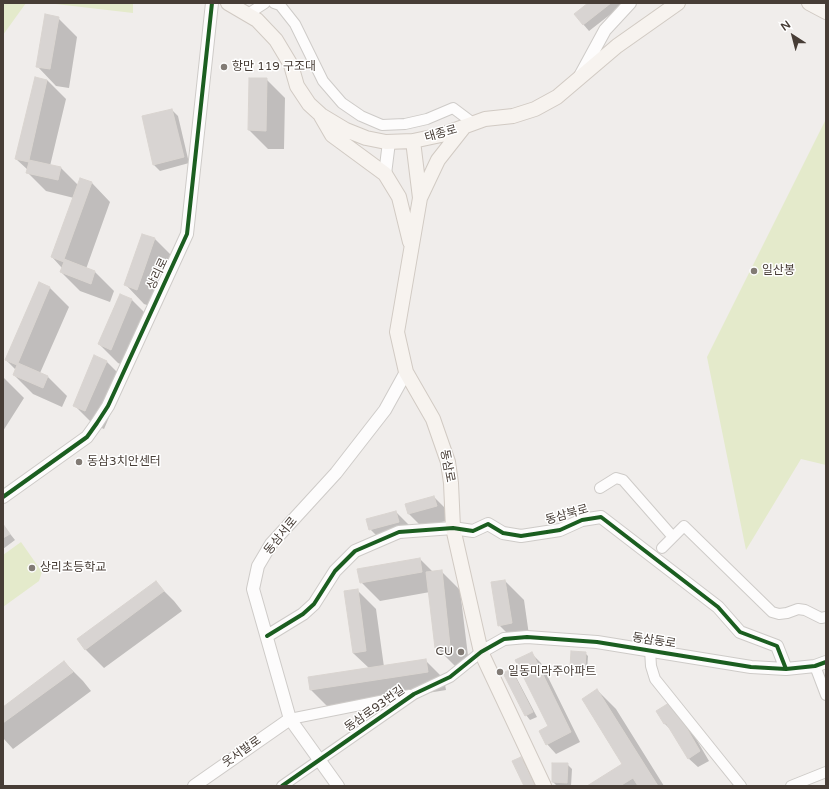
<!DOCTYPE html>
<meta charset="utf-8">
<style>
body{margin:0}
#map{position:relative;width:829px;height:789px;overflow:hidden;background:#f0edeb;font-family:"Varela Round",sans-serif}
canvas{display:block}
.frame{position:absolute;inset:0;border:4px solid #473d36;pointer-events:none}
.north{position:absolute;left:773px;top:16px;width:40px;height:40px;-webkit-text-stroke:3px #fff;paint-order:stroke;rotate:324deg;font-size:11px;font-weight:700;line-height:16px;text-align:center;color:#473d36}
.north::after{content:'';display:block;margin:auto;width:14px;height:18px;background:#473d36;clip-path:polygon(50% 0,100% 100%,50% 72%,0 100%)}
</style>
<div id="map">
<canvas width="829" height="789"></canvas>
<div class="frame"></div>
<div class="north">N</div>
</div>
<script>
const ctx = document.querySelector('canvas').getContext('2d');
ctx.lineJoin = 'round';
function fillPath(path, color) { ctx.fillStyle = color; ctx.fill(path, 'evenodd'); }
const toPath = rows => new Path2D(rows.map(r => 'M' + r).join(''));
function strokePath(path, color, width, dash) { ctx.strokeStyle = color; ctx.lineWidth = width; ctx.lineCap = dash ? 'butt' : 'round'; ctx.setLineDash(dash || []); ctx.stroke(path); }
function write(font, color, halo, rows, align = 'center') {
  ctx.font = font + ' "Varela Round","Noto Sans KR",sans-serif'; ctx.lineWidth = 3; ctx.setLineDash([]); ctx.textBaseline = 'middle'; ctx.strokeStyle = halo; ctx.fillStyle = color; for (const [text, x, y, turn = 0] of rows) {
    ctx.save(); ctx.translate(x, y); ctx.rotate((+turn || 0) * Math.PI / 180); ctx.textAlign = isNaN(turn) ? turn : align; if (halo) ctx.strokeText(text, 0, 0); ctx.fillText(text, 0, 0); ctx.restore();
  }
}
const green = toPath([
 [3,3,26,3,3,35],
 [47,3,133,3,133,13],
 [826,119,826,465,801,459,746,550,707,357],
 [21,542,42,572,39,581,3,607,3,555]
]);
const shadow = toPath([
 [590,3,625,3,589,31,583,24],
 [58,18,77,37,69,88,56,86,37,66],
 [266,79,285,98,284,149,268,149,249,130],
 [47,80,66,99,50,166,61,168,78,185,92,183,110,202,86,269,95,272,114,291,110,302,80,291,61,272,62,268,52,257,74,198,46,191,27,172,28,170,16,159],
 [172,110,178,116,189,163,160,171,154,165],
 [155,239,174,258,156,308,144,304,126,285],
 [39,283,50,288,69,307,40,373,48,377,67,396,62,407,33,394,14,375,16,370,6,360],
 [120,295,132,300,151,319,130,368,118,363,99,344],
 [106,361,125,380,104,429,93,424,74,405],
 [3,377,24,398,3,431],
 [434,497,448,511,450,520,422,527,408,513],
 [396,512,410,526,412,536,384,543,370,529],
 [3,525,15,540,3,549],
 [420,559,433,572,441,571,460,590,469,664,455,666,436,647,430,592,380,601,361,582],
 [505,581,524,600,530,642,518,644,499,625],
 [155,582,174,601,182,611,104,668,85,649],
 [357,590,376,609,384,667,425,660,444,679,446,690,330,709,311,690,370,669,353,653],
 [531,653,541,663,580,742,556,754,547,744,550,727],
 [585,653,588,656,587,671,574,670,571,667],
 [64,662,83,681,91,691,13,749,3,738,3,708],
 [510,670,515,675,537,717,530,720,526,715],
 [597,690,616,709,664,786,589,786,624,764],
 [669,705,688,725,709,761,698,767,688,758,672,731,664,723],
 [521,758,525,762,537,786,525,786],
 [567,764,572,769,571,786,557,786,553,782]
]);
const building = toPath([
 [588,3,611,3,583,25,574,14,588,3],
 [45,14,59,17,50,69,36,67,45,14],
 [35,77,47,80,29,160,61,167,58,180,26,173,29,162,15,159,35,77],
 [249,78,267,78,266,131,248,130,249,78],
 [172,109,184,157,153,165,142,116,172,109],
 [80,178,92,182,64,259,95,271,91,284,60,272,64,262,51,257,80,178],
 [142,234,155,238,137,290,124,285,142,234],
 [39,282,50,287,18,363,48,376,43,388,13,375,17,365,5,360,39,282],
 [120,294,132,299,111,350,98,344,120,294],
 [94,355,107,361,85,411,73,406,94,355],
 [434,496,437,506,408,514,405,504,434,496],
 [396,511,399,522,369,530,366,519,396,511],
 [3,524,10,534,3,538,3,524],
 [420,558,422,572,360,583,357,569,420,558],
 [442,570,450,646,435,648,426,572,442,570],
 [505,580,512,623,498,626,491,582,505,580],
 [156,581,164,591,85,650,77,639,156,581],
 [358,589,366,651,353,653,344,591,358,589],
 [571,651,586,652,585,668,570,667,571,651],
 [532,652,571,732,546,745,539,731,548,726,515,660,532,652],
 [426,659,428,672,310,690,308,677,426,659],
 [64,661,73,672,3,723,3,707,64,661],
 [511,669,533,712,525,716,503,673,511,669],
 [597,689,658,786,638,786,633,778,620,786,587,786,622,764,582,699,597,689],
 [669,703,677,716,679,715,700,751,688,759,666,723,664,724,656,711,669,703],
 [521,757,535,786,524,786,512,761,521,757],
 [552,763,568,763,567,783,552,782,552,763]
]);
const minor = toPath([
 [274,3,280,5,295,24,323,81,342,103,361,116,382,125,405,124,427,119,453,108,473,123],
 [248,14,265,3],
 [600,488,616,478,623,480,673,537],
 [662,548,684,526,772,612,779,614,787,613,798,609,805,610,821,618,826,617],
 [650,650,651,666,655,679,741,786],
 [815,666,826,695],
 [290,719,410,695],
 [282,786,414,694,450,677,481,652],
 [791,786,826,772]
]);
const tertiary = toPath([
 [580,76,605,30,630,3],
 [385,174,389,142],
 [3,497,87,437,97,423,108,406,187,234,212,3],
 [267,636,303,614,314,604,335,571,355,551,399,532,453,528,473,531,488,524,503,533,521,536,560,530,582,520,601,517,718,607,740,632,777,646,786,669],
 [481,652,504,639,527,637,597,642,751,667,786,669,815,666,826,662],
 [194,786,290,719],
 [338,786,290,719,253,589,258,566,271,544,336,473,385,410,406,372]
]);
const secondary = toPath([
 [228,3,257,20,276,40,291,65,297,86,309,104,321,115,346,130,366,138,386,142,413,141,441,135,485,119,513,116,535,109,557,97,617,46,678,3],
 [809,3,826,12],
 [321,116,332,135,385,174,399,197,410,242],
 [413,141,420,198,397,332,406,372,433,419,448,462,451,483,453,528,481,652,544,786],
 [420,198,438,160,464,127]
]);
const cycleway = toPath([
 [3,497,87,437,97,423,108,406,187,234,212,3],
 [267,636,303,614,314,604,335,571,355,551,399,532,453,528,473,531,488,524,503,533,521,536,560,530,582,520,601,517,718,607,740,632,777,646,786,669],
 [282,786,414,694,450,677,481,652,504,639,527,637,597,642,751,667,786,669,815,666,826,662]
]);
const markers = [
 [224,67,4,"#827b75"],
 [754,271,4,"#827b75"],
 [79,462,4,"#827b75"],
 [32,568,4,"#827b75"],
 [461,652,4,"#827b75"],
 [500,672,4,"#827b75"]
];
const poiNames = [
 ["항만 119 구조대",232,67],
 ["일산봉",762,271],
 ["동삼3치안센터",87,462],
 ["상리초등학교",40,568],
 ["CU",453,652,"right"],
 ["일동미라주아파트",508,672]
];
const streetNames = [
 ["태종로",441,134,-16],
 ["상리로",158,274,-65],
 ["동삼로",447,466,79],
 ["동삼북로",567,515,-16],
 ["동삼서로",281,536,-51],
 ["동삼동로",654,641,9],
 ["동삼로93번길",375,709,-35],
 ["웃서발로",242,752,-35]
];
fillPath(green, '#e4eacb');
fillPath(shadow, '#0003');
fillPath(building, '#d8d4d2');
strokePath(building, '#d9d4d0', 1);
strokePath(minor, '#cecbc8', 12);
strokePath(tertiary, '#cecbc8', 14);
strokePath(secondary, '#d1cac3', 16);
strokePath(minor, '#fdfcfc', 10);
strokePath(tertiary, '#fdfcfc', 12);
strokePath(secondary, '#f7f3ef', 14);
strokePath(cycleway, '#1b5e20', 4);
for (const [x, y, r, color] of markers) { const dot = new Path2D(); dot.arc(x, y, r, 0, 2 * Math.PI); ctx.fillStyle = color; ctx.fill(dot); strokePath(dot, '#fff', 1.5); }
write('12px', '#473d36', '#fff', poiNames, 'left');
write('12px', '#473d36', '#fff', streetNames);
</script>
